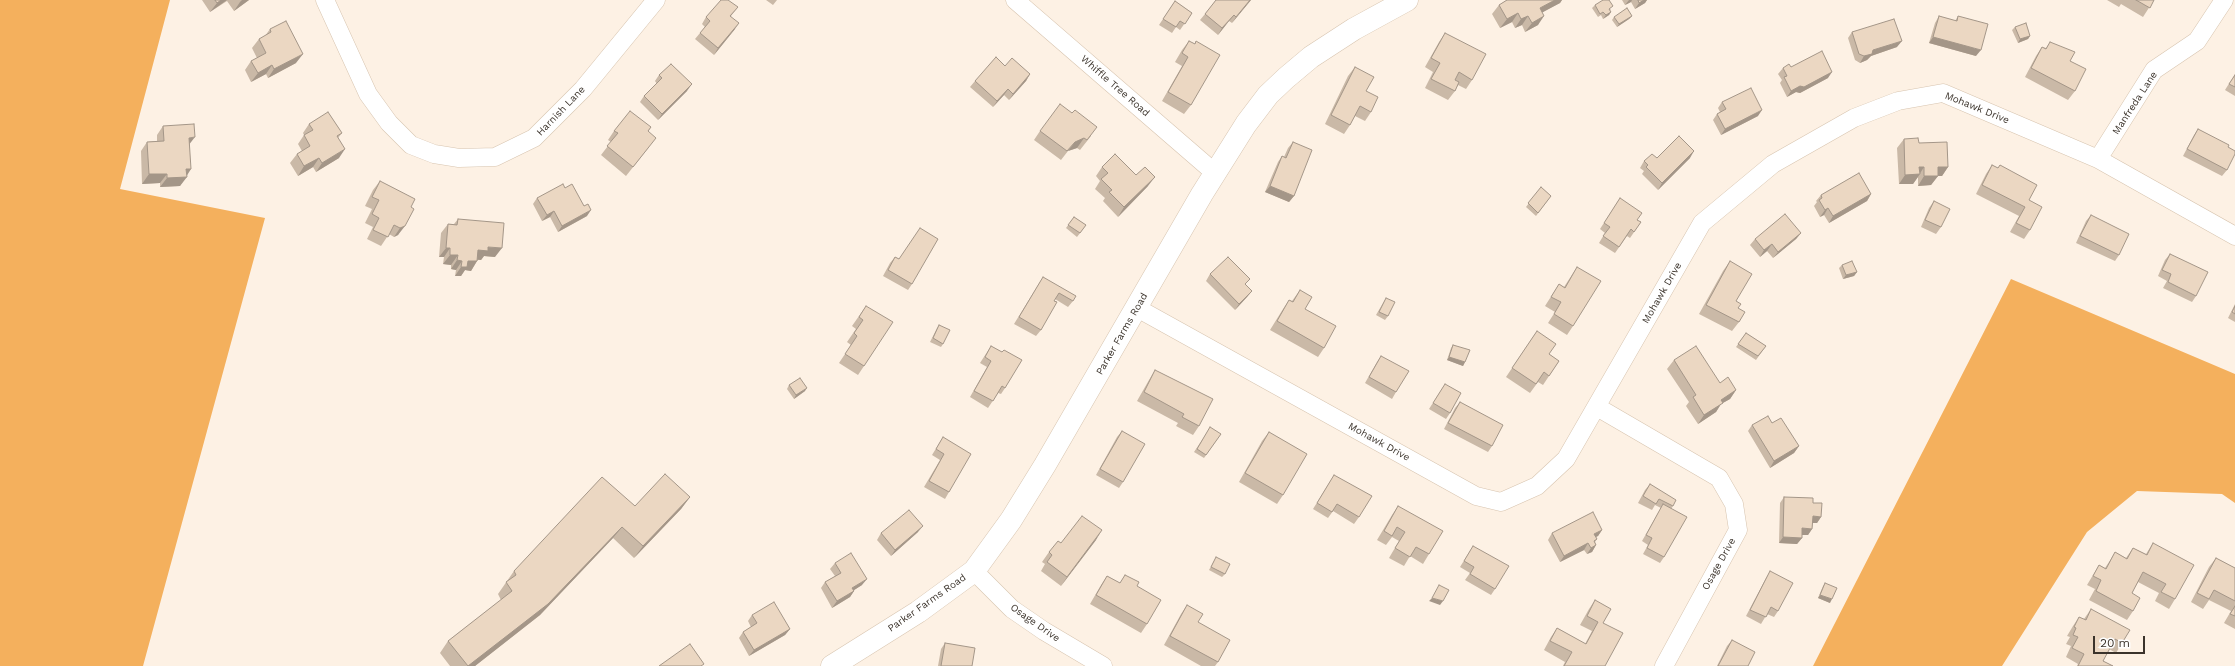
<!DOCTYPE html>
<style>
body{margin:0}
#map{position:relative;width:2235px;height:666px;overflow:hidden;background:#fdf1e4;font-family:"Work Sans",sans-serif}
canvas{display:block}
.scale{position:absolute;left:2093px;top:636px;width:52px;height:18px;box-sizing:border-box;border:2px solid #3b332b;border-top:0;padding-left:5px;font-size:12px;line-height:14px;white-space:nowrap;color:#3b332b;-webkit-text-stroke:3px #fff;paint-order:stroke}
</style>
<div id="map">
<canvas width="2235" height="666"></canvas>
<div class="scale">20 m</div>
</div>
<script>
const ctx = document.querySelector('canvas').getContext('2d');
ctx.lineJoin = 'round';
function fillPath(path, color) { ctx.fillStyle = color; ctx.fill(path, 'evenodd'); }
const toPath = rows => new Path2D(rows.map(r => 'M' + r).join(''));
function strokePath(path, color, width, dash) { ctx.strokeStyle = color; ctx.lineWidth = width; ctx.lineCap = dash ? 'butt' : 'round'; ctx.setLineDash(dash || []); ctx.stroke(path); }
function write(font, color, halo, rows, align = 'center') {
  ctx.font = font + ' "Work Sans",sans-serif'; ctx.lineWidth = 3; ctx.setLineDash([]); ctx.textBaseline = 'middle'; ctx.strokeStyle = halo; ctx.fillStyle = color; for (const [text, x, y, turn = 0] of rows) {
    ctx.save(); ctx.translate(x, y); ctx.rotate((+turn || 0) * Math.PI / 180); ctx.textAlign = isNaN(turn) ? turn : align; if (halo) ctx.strokeText(text, 0, 0); ctx.fillText(text, 0, 0); ctx.restore();
  }
}
const forest = toPath([
 [0,0,170,0,120,189,265,218,143,666,0,666],
 [2011,279,2235,374,2235,503,2222,494,2137,491,2087,532,2002,666,1813,666]
]);
const minor = toPath([
 [325,0,368,94,389,123,411,145,434,154,459,158,495,157,534,138,583,89,656,0],
 [1015,0,1215,173],
 [2098,159,2154,70,2197,41,2224,0],
 [1137,308,1476,496,1501,502,1537,486,1566,459,1702,223,1773,164,1854,118,1898,101,1943,93,2098,159,2235,236],
 [1597,407,1719,478,1734,504,1738,530,1664,666],
 [974,571,1012,609,1044,631,1103,666]
]);
const tertiary = toPath([
 [832,666,918,612,974,571,1011,520,1045,465,1202,194,1246,124,1268,95,1286,78,1311,57,1354,29,1407,0]
]);
const wall = toPath([
 [202,0,249,0,234,11,227,1,210,12],
 [766,0,777,0,773,5],
 [1216,0,1251,0,1232,23,1229,21,1218,35,1200,20,1205,14],
 [1507,0,1562,0,1560,3,1542,12,1538,25,1525,32,1522,25,1515,28,1512,22,1500,28,1492,14,1499,5],
 [1622,0,1647,0,1645,3,1635,9,1631,2,1625,5],
 [2107,0,2154,0,2143,17,2121,4,2119,7],
 [1175,1,1192,13,1180,30,1176,27,1172,33,1159,25],
 [1595,5,1611,9,1610,10,1611,12,1609,15,1603,19,1601,15,1598,17,1592,8],
 [738,7,731,16,735,29,714,55,695,39,705,27,702,24,706,17],
 [1632,16,1629,19,1617,27,1612,20,1614,17],
 [1939,16,1955,21,1958,16,1976,56,1929,43,1935,23],
 [2015,27,2030,36,2028,39,2018,43,2012,30],
 [270,29,296,63,268,78,266,74,251,82,245,70,251,61,257,58,252,48,259,39,265,36],
 [1852,32,1897,47,1871,56,1867,60,1860,63,1855,60,1848,38],
 [1445,33,1472,80,1466,89,1458,85,1455,91,1448,100,1425,88,1433,72,1425,67,1439,42],
 [1189,41,1195,44,1196,41,1191,105,1184,114,1162,101,1182,66,1175,62,1182,50],
 [2050,42,2070,61,2075,91,2068,100,2025,77,2036,56,2042,47,2046,48],
 [1005,66,1030,74,1026,81,1009,100,1004,95,993,107,970,87,975,81],
 [1355,67,1366,91,1371,112,1365,121,1355,116,1350,125,1344,134,1325,124,1348,76],
 [1791,67,1828,78,1800,93,1796,92,1787,97,1780,83,1782,80,1778,74,1783,68],
 [2235,74,2235,96,2225,90],
 [659,75,687,91,658,120,640,102,644,96,657,84,655,81],
 [1722,102,1758,116,1721,135,1713,120,1717,114,1720,112,1718,108],
 [1072,113,1091,136,1080,150,1077,148,1068,151,1061,160,1034,140,1040,131],
 [309,124,342,133,338,138,339,158,316,172,313,167,298,176,290,163,297,154,302,151,298,144,304,135,303,133],
 [163,126,190,144,187,175,180,186,160,187,160,183,142,184,141,151,147,142,157,141,157,135],
 [651,127,648,132,649,147,626,176,601,155,611,142,608,140,614,131],
 [2198,129,2228,147,2227,170,2222,176,2183,156,2194,135],
 [1904,139,1919,143,1948,167,1942,176,1938,176,1931,185,1918,186,1918,177,1913,184,1899,184,1897,148],
 [1293,142,1294,196,1289,202,1265,192,1278,162,1282,156,1284,157,1288,148],
 [1657,158,1690,158,1658,190,1642,174,1644,171,1640,168,1644,161],
 [1992,165,1998,168,2000,165,2029,200,2030,230,2024,239,2010,232,2019,216,1976,194,1986,174],
 [1102,167,1136,175,1148,186,1118,217,1103,201,1105,198,1095,189,1100,181,1096,176],
 [380,181,411,207,398,235,394,237,389,234,381,246,367,239,373,227,365,223,372,209,365,206,373,190],
 [1541,187,1551,196,1536,216,1526,207],
 [565,188,587,216,558,232,550,217,542,221,533,204,537,198],
 [1871,194,1867,201,1829,223,1824,215,1820,217,1814,206,1817,202,1816,201,1821,195],
 [1620,198,1637,220,1641,222,1630,238,1627,236,1615,253,1599,243,1605,233,1600,229],
 [1934,201,1941,227,1936,234,1921,227,1929,208],
 [2091,215,2119,255,2115,261,2076,243,2086,221],
 [1074,217,1086,225,1077,237,1066,228],
 [458,219,495,257,484,256,481,260,478,260,477,261,471,271,465,270,461,276,455,276,456,270,451,269,451,265,443,264,444,257,439,257,441,233,448,224,454,224],
 [1801,233,1796,239,1773,258,1767,251,1760,257,1750,245,1755,239],
 [2170,254,2196,296,2192,302,2163,288,2167,281,2158,276,2165,260],
 [895,257,899,259,912,284,908,290,883,276,890,263],
 [1730,261,1736,301,1738,308,1739,322,1732,331,1699,314,1723,271],
 [1842,265,1857,272,1854,276,1843,279,1839,268],
 [1577,267,1573,326,1567,335,1548,323,1555,312,1545,306,1559,284,1564,287],
 [1210,274,1252,291,1247,297,1235,310,1206,281],
 [1043,277,1073,301,1068,307,1055,299,1041,330,1036,336,1014,324],
 [1300,290,1305,309,1324,348,1318,357,1270,330,1283,309,1289,300,1292,301],
 [1386,298,1388,316,1385,320,1376,315],
 [2235,304,2235,322,2228,318],
 [866,306,864,366,858,375,839,363,851,345,847,342,856,329,852,326],
 [939,325,943,344,941,347,930,342,937,328],
 [1537,331,1549,354,1559,361,1543,385,1538,382,1530,393,1506,377],
 [1746,333,1766,346,1756,360,1736,347],
 [1453,345,1465,362,1463,366,1447,360,1451,348],
 [991,346,1002,352,1005,388,1001,394,998,393,988,408,970,397,987,367,980,363],
 [1381,356,1396,392,1392,399,1365,383,1377,362],
 [1674,360,1720,383,1736,390,1730,399,1721,404,1716,412,1698,424,1686,406,1689,402,1667,369],
 [1155,370,1199,426,1193,435,1176,426,1178,423,1137,401,1149,380],
 [1445,384,1450,413,1446,419,1429,409],
 [789,385,805,391,794,399,787,389],
 [1460,402,1492,446,1488,452,1444,429,1455,408],
 [1772,423,1799,446,1794,453,1770,468,1748,431,1752,425],
 [1122,431,1123,482,1119,488,1096,475,1117,437],
 [1208,431,1221,434,1204,458,1194,452],
 [1269,432,1283,495,1277,504,1239,482,1262,441],
 [943,437,949,492,945,499,924,487,940,460,932,455],
 [1334,475,1359,517,1354,524,1333,511,1328,518,1313,509],
 [1650,484,1673,506,1671,509,1664,557,1660,563,1643,554,1648,545,1642,541,1661,508,1655,505,1652,510,1638,503,1645,490],
 [690,497,681,509,634,558,613,538,540,615,475,666,450,666,440,653,448,641,501,600,498,594,514,571,635,506],
 [1784,497,1813,503,1821,517,1817,523,1813,523,1812,529,1808,535,1802,535,1802,538,1797,544,1779,543,1780,503],
 [1398,506,1429,554,1423,564,1410,556,1404,566,1389,558,1399,541,1392,537,1386,545,1377,540,1392,515],
 [1602,530,1598,536,1596,537,1597,539,1595,542,1596,545,1592,552,1587,554,1584,550,1560,562,1548,540,1552,533],
 [918,532,891,556,877,540,881,533],
 [1096,540,1061,586,1041,571,1045,564,1042,562,1049,552,1061,543],
 [2153,543,2175,599,2169,609,2155,601,2159,593,2138,582,2132,593,2133,611,2127,620,2089,600,2095,589,2087,585,2099,565,2105,568,2109,562,2115,552,2126,558,2133,548,2146,554],
 [1473,546,1495,589,1491,595,1465,580,1470,573,1460,567],
 [1216,557,1225,574,1222,577,1209,570],
 [2216,558,2235,568,2235,629,2224,623,2231,611,2209,600,2203,609,2191,602,2209,567],
 [835,563,862,585,854,590,854,591,850,597,832,608,821,588,825,582,835,576,830,569],
 [1770,571,1778,611,1774,617,1767,614,1761,624,1746,616,1766,578],
 [1125,575,1137,586,1147,624,1141,633,1090,604,1101,585,1107,576,1120,583],
 [1825,583,1830,603,1818,598,1823,586],
 [1595,600,1603,623,1605,666,1563,666,1565,662,1544,650,1551,637,1557,628,1585,644,1592,631,1580,625,1589,609],
 [1187,605,1198,622,1218,662,1215,666,1201,666,1164,645,1181,614],
 [2091,609,2122,643,2116,653,2109,649,2103,661,2113,666,2077,666,2078,664,2066,657,2071,646,2066,644,2070,637,2067,636,2073,626,2079,617,2084,619],
 [752,615,790,629,785,635,749,656,739,638,743,632,751,627,748,621],
 [1732,640,1748,666,1717,666,1727,646],
 [945,643,972,666,938,666,941,649]
]);
const shadedWall = toPath([
 [221,0,227,0,210,12,217,3],
 [242,0,249,0,234,11,240,2],
 [1250,0,1251,0,1232,23,1236,17],
 [1555,0,1562,0,1560,3,1534,17,1540,8],
 [1629,0,1632,0,1631,2,1625,5],
 [1644,0,1647,0,1645,3,1635,9,1639,3],
 [1611,12,1609,15,1603,19,1606,15],
 [1518,13,1512,22,1500,28,1507,19],
 [1234,15,1229,21,1218,35,1222,28],
 [1528,16,1522,25,1515,28,1521,19],
 [1544,16,1538,25,1525,32,1532,23],
 [1632,16,1629,19,1617,27,1619,24],
 [739,23,735,29,714,55,718,48],
 [2030,36,2028,39,2018,43,2020,39],
 [1933,37,1981,50,1976,56,1929,43],
 [1902,41,1897,47,1871,56,1867,60,1860,63,1864,56,1873,50],
 [303,54,296,63,268,78,274,69],
 [272,65,266,74,251,82,258,73],
 [1832,72,1828,78,1800,93,1796,92,1787,97,1791,91,1800,86],
 [1030,74,1026,81,1009,100,1013,94],
 [692,84,687,91,658,120,662,114],
 [1008,89,1004,95,993,107,997,101],
 [1762,110,1758,116,1721,135,1725,129],
 [195,137,188,146,189,138],
 [1084,138,1077,148,1068,151,1061,160,1075,142],
 [345,149,339,158,316,172,322,163],
 [1694,151,1690,158,1658,190,1662,183],
 [319,158,313,167,298,176,304,166],
 [1919,167,1924,167,1919,175,1920,174,1913,184,1899,184,1905,175],
 [1938,167,1948,167,1942,176,1938,176,1931,185,1918,186,1924,176],
 [186,169,191,169,186,177,187,177,180,186,160,187,167,178],
 [149,174,167,174,160,183,142,184],
 [1155,177,1148,186,1118,217,1124,207],
 [1270,186,1294,196,1289,202,1265,192],
 [1871,194,1867,201,1829,223,1833,216],
 [1828,208,1824,215,1820,217,1825,210],
 [591,210,587,216,558,232,562,226],
 [554,211,550,217,542,221,547,215],
 [405,226,398,235,394,237,400,228],
 [1801,233,1796,239,1773,258,1778,252],
 [1772,244,1767,251,1760,257,1764,250],
 [488,247,502,248,495,257,484,256,481,260,472,259,478,250],
 [446,248,450,248,444,257,439,257],
 [450,255,458,255,451,265,443,264],
 [457,260,462,261,456,270,451,269],
 [468,261,477,261,471,271,465,270,461,276,455,276,461,267],
 [1857,272,1854,276,1843,279,1846,275],
 [1252,291,1247,297,1235,310,1239,304],
 [1449,357,1465,362,1463,366,1447,360],
 [807,388,805,391,794,399,796,395],
 [1736,390,1730,399,1721,404,1716,412,1698,424,1704,415,1721,400],
 [1799,446,1794,453,1770,468,1774,461],
 [690,497,681,509,634,558,643,546],
 [1813,516,1821,517,1817,523,1809,523],
 [923,526,918,532,891,556,895,550],
 [622,527,613,538,540,615,475,666,468,666],
 [1802,528,1812,529,1808,535,1798,535],
 [1102,530,1096,540,1061,586,1067,577],
 [1602,530,1598,536,1589,540,1594,534],
 [1783,537,1802,538,1797,544,1779,543],
 [1588,543,1584,550,1560,562,1564,556],
 [1596,545,1592,552,1587,554,1591,548],
 [867,579,862,585,848,594,852,588],
 [854,591,850,597,832,608,837,601],
 [1820,595,1832,599,1830,603,1818,598],
 [1432,598,1443,601,1440,605,1429,601],
 [790,629,785,635,749,656,754,650]
]);
const building = toPath([
 [215,0,221,0,217,3,215,0],
 [721,0,728,0,738,7,730,16,739,23,718,48,700,33,710,21,706,17,721,0],
 [1216,0,1250,0,1236,17,1234,15,1222,28,1205,14,1216,0],
 [1507,0,1555,0,1540,8,1544,16,1532,23,1528,16,1521,19,1518,13,1507,19,1499,5,1507,0],
 [1603,0,1609,0,1613,6,1609,9,1611,12,1606,15,1603,12,1600,14,1595,5,1603,0],
 [1638,0,1644,0,1639,3,1638,0],
 [2136,0,2154,0,2150,8,2136,0],
 [1175,1,1192,13,1185,24,1180,21,1176,27,1163,19,1175,1],
 [1627,8,1632,16,1619,24,1614,17,1627,8],
 [1939,16,1957,21,1958,16,1988,24,1981,50,1933,37,1939,16],
 [1894,19,1902,41,1873,50,1872,54,1864,56,1859,54,1852,32,1894,19],
 [286,21,303,54,274,69,272,65,258,73,251,61,266,53,259,39,271,32,270,29,286,21],
 [2026,23,2030,36,2020,39,2015,27,2026,23],
 [1445,33,1486,54,1472,80,1459,72,1455,80,1459,82,1455,91,1431,79,1440,63,1431,58,1445,33],
 [1189,41,1195,44,1196,41,1220,55,1191,105,1168,92,1188,57,1182,53,1189,41],
 [2050,42,2075,52,2070,61,2086,69,2075,91,2031,68,2042,47,2046,49,2050,42],
 [1822,51,1832,72,1804,87,1800,86,1791,91,1784,77,1787,76,1783,68,1789,64,1791,67,1822,51],
 [996,57,1005,66,1012,58,1030,74,1013,94,1008,89,997,101,975,81,996,57],
 [671,64,692,84,662,114,644,96,662,78,659,75,671,64],
 [1355,67,1374,77,1366,91,1378,97,1371,112,1360,106,1350,125,1331,115,1355,67],
 [2235,75,2235,87,2229,84,2235,75],
 [1751,88,1762,110,1725,129,1717,114,1726,109,1722,102,1751,88],
 [1060,104,1072,113,1075,110,1097,127,1087,140,1084,138,1075,142,1067,151,1040,131,1060,104],
 [630,111,651,127,648,131,656,138,633,167,607,146,618,133,614,131,630,111],
 [328,112,342,133,337,136,345,149,322,163,319,158,304,166,297,154,310,146,304,135,313,130,309,124,328,112],
 [194,124,195,137,189,138,191,169,186,169,187,177,167,178,167,174,149,174,147,142,164,141,163,126,194,124],
 [2198,129,2229,145,2228,147,2235,151,2235,154,2227,170,2187,149,2198,129],
 [1679,136,1694,151,1662,183,1646,167,1648,165,1644,161,1652,154,1657,158,1679,136],
 [1918,138,1919,143,1947,142,1948,167,1938,167,1938,176,1924,176,1924,167,1919,167,1920,174,1905,175,1904,139,1918,138],
 [1293,142,1312,150,1294,196,1270,186,1282,156,1286,158,1293,142],
 [1115,154,1136,175,1145,167,1155,177,1124,207,1109,192,1112,190,1101,179,1108,173,1102,167,1115,154],
 [1992,165,1998,168,2000,165,2037,185,2029,200,2042,207,2030,230,2016,223,2025,207,1982,185,1992,165],
 [1859,173,1871,194,1833,216,1828,208,1825,210,1819,200,1822,198,1821,195,1859,173],
 [380,181,415,199,411,207,414,209,405,226,400,228,394,225,388,237,373,230,379,218,372,214,379,200,372,197,380,181],
 [563,184,565,188,572,184,584,206,588,204,591,210,562,226,554,211,547,215,537,198,563,184],
 [1541,187,1551,196,1538,213,1528,203,1541,187],
 [1620,198,1642,213,1637,220,1641,222,1634,232,1631,229,1619,247,1603,236,1610,227,1604,223,1620,198],
 [1934,201,1950,209,1941,227,1925,220,1934,201],
 [1785,214,1801,233,1778,252,1772,244,1764,250,1755,239,1785,214],
 [2091,215,2129,234,2119,255,2080,236,2091,215],
 [1074,217,1086,225,1080,233,1068,225,1074,217],
 [458,219,504,223,502,248,488,247,488,251,478,250,477,261,468,261,467,267,461,267,462,261,457,260,458,255,450,255,450,248,446,248,448,224,457,225,458,219],
 [920,228,938,239,912,284,888,270,895,257,899,259,920,228],
 [2170,254,2208,272,2196,296,2168,282,2171,274,2162,270,2170,254],
 [1228,257,1250,279,1245,284,1252,291,1239,304,1210,274,1228,257],
 [1730,261,1752,274,1736,301,1741,304,1738,308,1745,312,1739,322,1706,305,1730,261],
 [1852,261,1857,272,1846,275,1842,265,1852,261],
 [1577,267,1601,281,1573,326,1554,314,1561,302,1551,297,1559,284,1565,288,1577,267],
 [1043,277,1076,296,1073,301,1059,293,1054,301,1057,302,1041,330,1019,317,1043,277],
 [1300,290,1312,297,1305,309,1336,326,1324,348,1277,321,1289,300,1293,302,1300,290],
 [1386,298,1395,302,1388,316,1379,312,1386,298],
 [866,306,893,322,864,366,845,354,857,336,854,333,863,320,859,317,866,306],
 [2235,306,2235,314,2232,312,2235,306],
 [939,325,950,330,943,344,933,338,939,325],
 [1537,331,1556,344,1549,354,1559,361,1549,376,1544,372,1536,384,1512,368,1537,331],
 [1746,333,1766,346,1758,356,1738,344,1746,333],
 [1453,345,1470,350,1465,362,1449,357,1453,345],
 [991,346,1002,352,1004,350,1022,360,1005,388,1002,386,993,401,974,391,991,361,985,357,991,346],
 [1696,346,1720,383,1728,377,1736,390,1721,400,1723,403,1704,415,1693,397,1696,395,1674,360,1696,346],
 [1381,356,1409,371,1396,392,1369,377,1381,356],
 [1155,370,1213,399,1199,426,1182,417,1184,414,1144,392,1155,370],
 [800,378,807,388,796,395,789,385,800,378],
 [1445,384,1461,393,1450,413,1433,403,1445,384],
 [1460,402,1503,425,1492,446,1448,423,1460,402],
 [1768,416,1772,423,1781,418,1799,446,1774,461,1752,425,1768,416],
 [1210,427,1221,434,1206,455,1197,449,1210,427],
 [1122,431,1145,444,1123,482,1100,469,1122,431],
 [1269,432,1307,454,1283,495,1245,473,1269,432],
 [943,437,971,454,949,492,929,481,944,454,936,449,943,437],
 [665,474,690,497,643,546,622,527,548,604,468,666,448,641,512,591,506,582,516,575,514,571,602,477,635,506,665,474],
 [1334,475,1372,496,1359,517,1337,504,1332,512,1317,503,1334,475],
 [1650,484,1676,500,1673,506,1659,499,1656,504,1643,496,1650,484],
 [1784,497,1813,498,1813,503,1822,503,1821,517,1813,516,1812,529,1802,528,1802,538,1783,537,1784,497],
 [1663,504,1687,517,1664,557,1647,548,1652,538,1646,535,1663,504],
 [1398,506,1443,531,1429,554,1416,547,1410,557,1395,548,1405,532,1397,527,1392,536,1384,531,1398,506],
 [909,510,923,526,895,550,881,533,909,510],
 [1593,512,1602,530,1594,534,1597,539,1594,541,1596,545,1591,548,1588,543,1564,556,1552,533,1593,512],
 [1082,516,1102,530,1067,577,1047,562,1052,555,1049,552,1058,541,1061,543,1082,516],
 [2153,543,2194,565,2175,599,2161,592,2166,584,2143,572,2132,593,2140,598,2133,611,2096,591,2101,580,2093,576,2099,565,2106,569,2115,552,2127,559,2133,548,2147,555,2153,543],
 [1473,546,1509,566,1495,589,1470,574,1474,567,1464,561,1473,546],
 [851,553,867,579,852,588,854,591,837,601,825,582,841,573,835,563,851,553],
 [1216,557,1230,564,1225,574,1211,567,1216,557],
 [2216,558,2235,568,2235,601,2214,590,2209,599,2197,593,2216,558],
 [1770,571,1793,583,1778,611,1771,607,1766,617,1750,610,1770,571],
 [1125,575,1139,582,1137,586,1161,600,1147,624,1096,595,1107,576,1120,583,1125,575],
 [1825,583,1837,588,1832,599,1820,595,1825,583],
 [1439,585,1449,590,1443,601,1432,598,1439,585],
 [1595,600,1611,609,1603,623,1623,633,1605,666,1564,666,1572,652,1550,641,1557,628,1586,644,1598,622,1587,616,1595,600],
 [774,602,790,629,754,650,743,632,757,623,752,615,774,602],
 [1187,605,1203,614,1198,622,1230,640,1218,662,1170,636,1187,605],
 [2235,606,2235,616,2230,614,2235,606],
 [2091,609,2130,630,2122,643,2115,639,2103,661,2113,666,2078,666,2084,654,2072,648,2078,637,2073,635,2076,628,2074,627,2079,617,2086,620,2091,609],
 [1732,640,1755,652,1748,666,1718,666,1732,640],
 [945,643,975,648,972,666,941,666,945,643],
 [690,644,704,664,701,666,659,666,690,644]
]);
const streetNames = [
 ["Whiffle Tree Road",1115,86,41],
 ["Manfreda Lane",2135,103,-57],
 ["Mohawk Drive",1977,108,22],
 ["Harnish Lane",561,111,-46],
 ["Mohawk Drive",1662,293,-60],
 ["Parker Farms Road",1122,334,-60],
 ["Mohawk Drive",1379,442,29],
 ["Osage Drive",1719,564,-61],
 ["Parker Farms Road",927,603,-35],
 ["Osage Drive",1035,623,35]
];
fillPath(forest, '#f4b05d');
strokePath(minor, '#d7c4af', 19);
strokePath(tertiary, '#d7c4af', 23);
strokePath(minor, '#fff', 18);
strokePath(tertiary, '#fff', 22);
fillPath(wall, '#cab9a7');
fillPath(shadedWall, '#a49688');
fillPath(building, '#ebd7c2');
strokePath(building, '#a49688', 1);
write('10px', '#3b332b', '#fff', streetNames);
</script>
